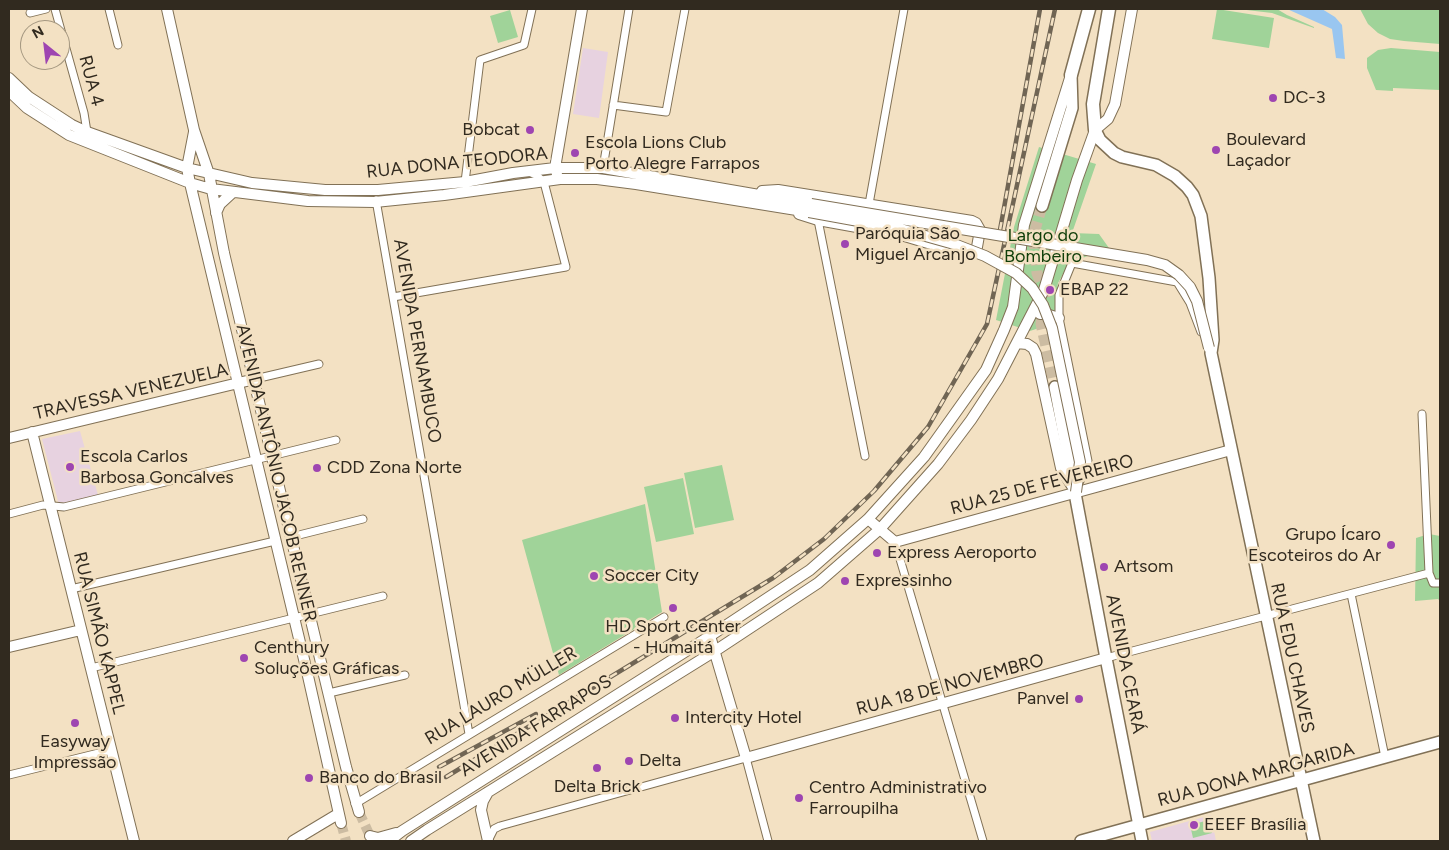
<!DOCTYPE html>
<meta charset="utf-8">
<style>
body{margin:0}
#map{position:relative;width:1449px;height:850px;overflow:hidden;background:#f3e1c3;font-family:Figtree,sans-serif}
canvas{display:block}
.frame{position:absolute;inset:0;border:10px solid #312a1f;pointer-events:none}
.north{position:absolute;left:20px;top:20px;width:50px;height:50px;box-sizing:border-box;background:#f3e1c3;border:1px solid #a59881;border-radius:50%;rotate:331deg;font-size:14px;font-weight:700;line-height:20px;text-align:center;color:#312a1f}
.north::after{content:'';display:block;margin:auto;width:18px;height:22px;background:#9e45b1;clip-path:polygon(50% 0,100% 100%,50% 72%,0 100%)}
</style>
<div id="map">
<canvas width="1449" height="850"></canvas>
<div class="frame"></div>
<div class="north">N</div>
</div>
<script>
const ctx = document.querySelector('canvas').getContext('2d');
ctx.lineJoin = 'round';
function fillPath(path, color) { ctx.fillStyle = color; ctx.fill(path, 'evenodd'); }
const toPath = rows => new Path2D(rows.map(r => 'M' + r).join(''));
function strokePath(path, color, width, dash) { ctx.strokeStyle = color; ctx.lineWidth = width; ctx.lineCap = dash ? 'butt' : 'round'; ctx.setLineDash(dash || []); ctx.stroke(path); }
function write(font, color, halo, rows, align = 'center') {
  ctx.font = font + ' Figtree,sans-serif'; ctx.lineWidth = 5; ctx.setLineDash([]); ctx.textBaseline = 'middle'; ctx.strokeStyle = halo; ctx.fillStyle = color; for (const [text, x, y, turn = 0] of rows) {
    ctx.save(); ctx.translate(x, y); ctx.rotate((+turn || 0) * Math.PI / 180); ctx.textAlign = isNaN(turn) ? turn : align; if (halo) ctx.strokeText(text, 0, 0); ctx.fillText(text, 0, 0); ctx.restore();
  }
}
const education = toPath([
 [583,48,608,52,599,118,573,114],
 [80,431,98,495,59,505,42,439],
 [1211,815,1216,841,1152,841,1150,832]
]);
const green = toPath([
 [1217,9,1274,18,1269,48,1212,39],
 [1238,9,1277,9,1287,15,1314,27,1314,28,1272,13],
 [1360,9,1440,9,1440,44,1404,41,1390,39,1378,33,1368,24],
 [510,10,518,37,498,43,490,16],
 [1391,48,1440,52,1440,90,1393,88,1393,91,1376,90,1367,68,1367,58,1378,50],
 [1039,147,1096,164,1072,233,1099,234,1109,248,1069,263,1058,283,1055,304,1057,322,1030,331,996,320,1014,227],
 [722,465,734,520,695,528,684,473],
 [683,478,694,534,656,542,644,487],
 [645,504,662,612,559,675,522,540],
 [1429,534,1440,536,1440,601,1438,599,1415,601,1416,538],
 [1209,820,1212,833,1193,838,1190,825]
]);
const water = toPath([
 [1287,9,1322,9,1335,17,1342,25,1345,59,1336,58,1332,29]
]);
const secondaryTunnel = toPath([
 [359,812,370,836],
 [341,823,346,841]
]);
const primaryTunnel = toPath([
 [1042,206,1034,233,1035,251,1037,273,1045,293,1041,324,1055,387]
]);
const street = toPath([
 [55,9,84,113,87,132],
 [109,9,118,45],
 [30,13,46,9],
 [613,105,666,112,685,9],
 [603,168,629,9],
 [465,182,480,60,524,45,532,9],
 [376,200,469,734],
 [869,204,904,9],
 [818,220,865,456],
 [1062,243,1065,255,1072,263,1177,282,1190,303,1201,332],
 [1072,263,1059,295,1059,318,1088,461,1080,481],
 [393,297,566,267,544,182,536,175,529,172],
 [255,379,319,364],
 [1422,414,1429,573,1433,583,1440,583],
 [9,514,43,505,64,507,336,440],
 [291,537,363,519],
 [895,542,983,841],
 [71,589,275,541],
 [1351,594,1385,757],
 [1106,658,1429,573],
 [91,668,383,596],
 [329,693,405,675],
 [9,775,111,750],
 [355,804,664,617],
 [488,841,494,829,500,826,746,758,768,841]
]);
const secondary = toPath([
 [167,9,194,130,209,174,224,253,280,491,346,767,359,812],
 [9,78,29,97,72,125,87,132,187,168,252,183,325,190,378,190,465,182,513,173,555,168,603,168,811,204],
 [9,91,27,108,69,135,190,183,211,189,308,201,375,202,444,195,560,179,597,179,636,184,809,212],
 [194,132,187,168,190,183,308,676,341,823],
 [557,174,555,168,582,9],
 [762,191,778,190,972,221,976,223,980,230,977,247,973,253,968,255,901,235,818,220,799,214],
 [216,213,220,204,233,192],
 [1040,314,1046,314,1059,318],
 [1017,343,1027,344,1033,348,1036,354,1061,468,1072,486],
 [32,432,134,841],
 [9,438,255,379],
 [868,519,895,542,1231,450],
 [710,636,746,758,1106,658],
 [9,647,81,630],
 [370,836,378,838,396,833],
 [293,841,338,814],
 [389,841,402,831,710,636,810,570,868,519,924,457,986,370,1004,330,1013,307,1024,225,1070,78],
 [411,841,427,830,715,651,818,583,880,529,938,464,971,420,998,379,1044,290,1077,180,1095,130,1108,119,1115,104,1132,9],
 [488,841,481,810,483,801,488,792]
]);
const primary = toPath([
 [1095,130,1100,140,1114,153,1122,157,1156,165,1175,176,1187,187,1193,195,1201,216,1209,278,1213,340,1211,353,1314,841],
 [1042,206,1072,108,1071,75],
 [1055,387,1106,658,1142,841],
 [1081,841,1440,742]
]);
const highway = toPath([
 [1071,75,1089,9],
 [1095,130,1093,104,1109,9]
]);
const rail = toPath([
 [1000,230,1040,9],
 [439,767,536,714],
 [446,777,773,578,824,539,874,491,928,427,987,324,1055,9]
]);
const secondaryBridge = toPath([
 [811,204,1147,260,1165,265,1179,275,1190,287,1197,301,1209,348],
 [809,212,897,228,954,244,985,256,1016,273,1032,288,1043,305,1052,328,1080,462,1076,492]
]);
const markers = [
 [1273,98,5,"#9e45b1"],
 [530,130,5,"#9e45b1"],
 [1216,150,5,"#9e45b1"],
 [575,153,5,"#9e45b1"],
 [845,244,5,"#9e45b1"],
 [1050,290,5,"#9e45b1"],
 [70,467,5,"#9e45b1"],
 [317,468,5,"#9e45b1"],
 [1391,545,5,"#9e45b1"],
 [877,553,5,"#9e45b1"],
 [1104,567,5,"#9e45b1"],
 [594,576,5,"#9e45b1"],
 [845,581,5,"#9e45b1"],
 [673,608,5,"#9e45b1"],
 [244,658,5,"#9e45b1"],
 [1079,699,5,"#9e45b1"],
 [675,718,5,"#9e45b1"],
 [75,723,5,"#9e45b1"],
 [629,761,5,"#9e45b1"],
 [597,768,5,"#9e45b1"],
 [309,778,5,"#9e45b1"],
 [799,798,5,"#9e45b1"],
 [1194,825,5,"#9e45b1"]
];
const streetNames = [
 ["RUA 4",91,81,75],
 ["RUA DONA TEODORA",457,163,-6],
 ["AVENIDA PERNAMBUCO",417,341,80],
 ["TRAVESSA VENEZUELA",131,392,-13],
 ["AVENIDA ANTÔNIO JACOB RENNER",276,473,77],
 ["RUA 25 DE FEVEREIRO",1042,485,-15],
 ["RUA SIMÃO KAPPEL",99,633,76],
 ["RUA EDU CHAVES",1292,658,78],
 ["AVENIDA CEARÁ",1125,664,79],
 ["RUA 18 DE NOVEMBRO",950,685,-15],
 ["RUA LAURO MÜLLER",501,696,-31],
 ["AVENIDA FARRAPOS",536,726,-32],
 ["RUA DONA MARGARIDA",1256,775,-15]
];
const poiNames = [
 ["DC-3",1283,98],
 ["Bobcat",520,130,"right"],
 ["Boulevard",1226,140],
 ["Laçador",1226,161],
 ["Escola Lions Club",585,143],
 ["Porto Alegre Farrapos",585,164],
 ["Paróquia São",855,234],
 ["Miguel Arcanjo",855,255],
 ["EBAP 22",1060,290],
 ["Escola Carlos",80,457],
 ["Barbosa Goncalves",80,478],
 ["CDD Zona Norte",327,468],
 ["Grupo Ícaro",1381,535,"right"],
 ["Escoteiros do Ar",1381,556,"right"],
 ["Express Aeroporto",887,553],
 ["Artsom",1114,567],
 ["Soccer City",604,576],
 ["Expressinho",855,581],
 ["HD Sport Center",673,627,"center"],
 ["- Humaitá",673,648,"center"],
 ["Centhury",254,648],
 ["Soluções Gráficas",254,669],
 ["Panvel",1069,699,"right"],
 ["Intercity Hotel",685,718],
 ["Easyway",75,742,"center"],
 ["Impressão",75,763,"center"],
 ["Delta",639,761],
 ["Banco do Brasil",319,778],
 ["Delta Brick",597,787,"center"],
 ["Centro Administrativo",809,788],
 ["Farroupilha",809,809],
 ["EEEF Brasília",1204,825]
];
const parkNames = [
 ["Largo do",1043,236],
 ["Bombeiro",1043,257]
];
fillPath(education, '#e7d2e0');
fillPath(green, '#a0d399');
fillPath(water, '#99c6f0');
strokePath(secondaryTunnel, '#ccbca2', 10, [10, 5]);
strokePath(primaryTunnel, '#ccbca2', 11, [11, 5.5]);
strokePath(street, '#817156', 9);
strokePath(secondary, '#817156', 12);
strokePath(primary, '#817156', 14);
strokePath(highway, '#817156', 15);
strokePath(street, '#fff', 7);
strokePath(secondary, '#fff', 10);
strokePath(primary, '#fff', 11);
strokePath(highway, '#fff', 12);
strokePath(rail, '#706554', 4.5);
strokePath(rail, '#f3e1c3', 2.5, [8]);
strokePath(secondaryBridge, '#817156', 12, []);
strokePath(secondaryBridge, '#fff', 10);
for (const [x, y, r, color] of markers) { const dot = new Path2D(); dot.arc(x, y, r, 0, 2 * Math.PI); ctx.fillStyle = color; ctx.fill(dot); strokePath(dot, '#f3e1c3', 2); }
write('18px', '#312a1f', '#f3e1c3', streetNames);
write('18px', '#312a1f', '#f3e1c3', poiNames, 'left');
write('18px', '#0e3d08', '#f3e1c3', parkNames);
</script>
